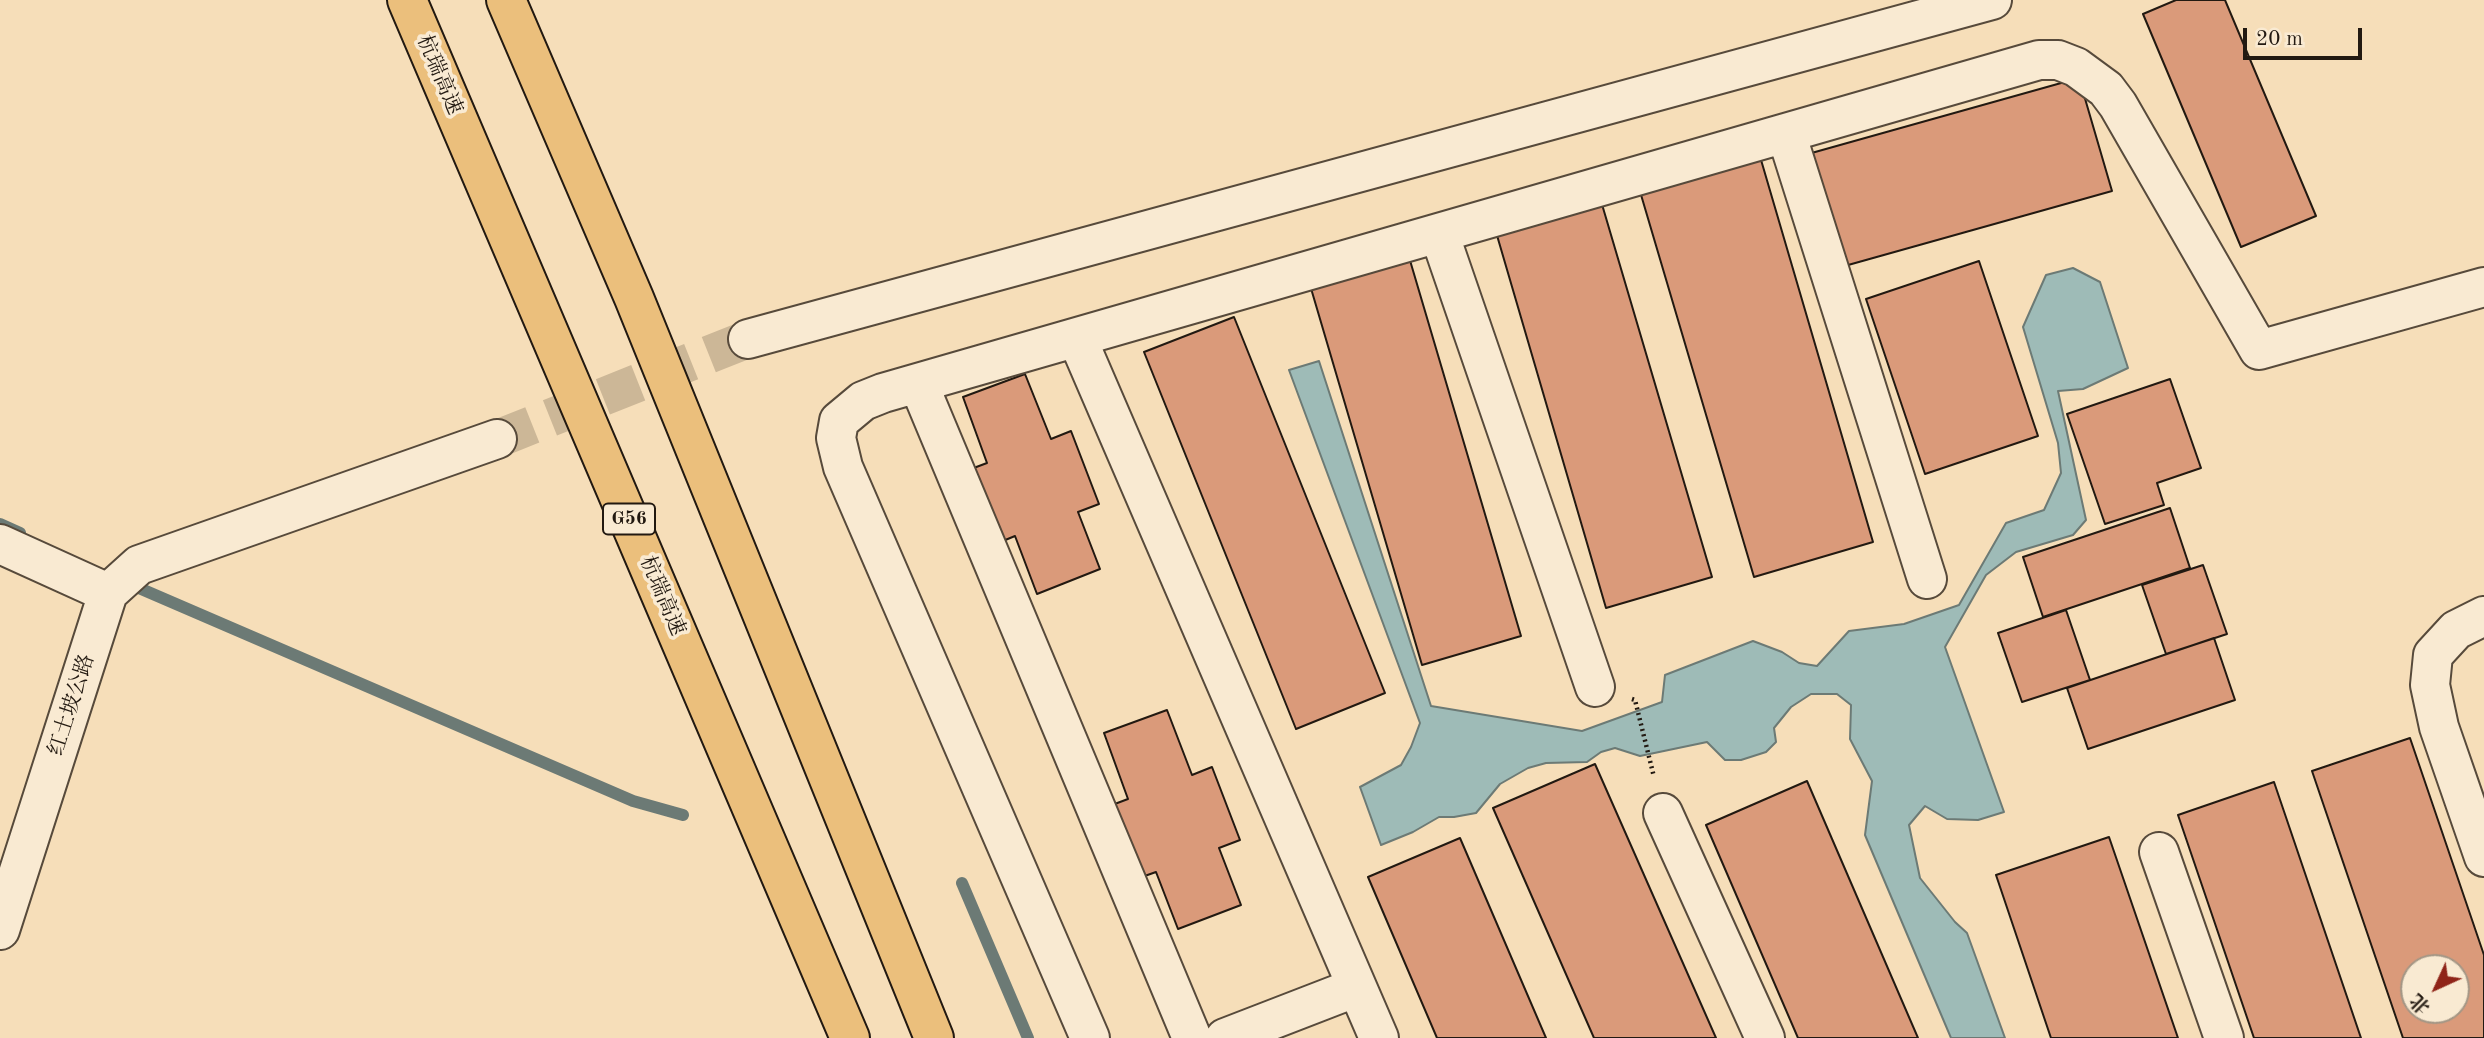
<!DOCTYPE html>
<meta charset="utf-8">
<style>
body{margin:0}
#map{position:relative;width:2484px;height:1038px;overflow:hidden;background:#f6deb9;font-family:"Old Standard TT","Noto Serif SC",serif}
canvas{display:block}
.north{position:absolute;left:2400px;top:954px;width:70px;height:70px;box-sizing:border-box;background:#f9ead2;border:2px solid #a39685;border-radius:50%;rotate:225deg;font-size:19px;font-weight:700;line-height:28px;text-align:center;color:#221911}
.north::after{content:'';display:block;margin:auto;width:24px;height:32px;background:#8f2418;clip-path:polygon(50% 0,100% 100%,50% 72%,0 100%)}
.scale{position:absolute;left:2243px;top:28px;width:119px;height:32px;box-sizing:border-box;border:4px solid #221911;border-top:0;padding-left:9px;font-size:21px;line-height:24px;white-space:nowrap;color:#221911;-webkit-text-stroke:5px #f9ead2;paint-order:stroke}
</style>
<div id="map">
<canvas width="2484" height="1038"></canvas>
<div class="north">北</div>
<div class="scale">20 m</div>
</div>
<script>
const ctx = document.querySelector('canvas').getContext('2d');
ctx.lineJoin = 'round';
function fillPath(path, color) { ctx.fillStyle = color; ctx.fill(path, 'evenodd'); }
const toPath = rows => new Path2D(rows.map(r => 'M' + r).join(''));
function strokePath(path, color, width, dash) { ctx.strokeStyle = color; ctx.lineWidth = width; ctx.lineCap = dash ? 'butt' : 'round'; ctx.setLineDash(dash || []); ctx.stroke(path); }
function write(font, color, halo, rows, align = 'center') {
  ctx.font = font + ' "Old Standard TT","Noto Serif SC",serif'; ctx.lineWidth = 7; ctx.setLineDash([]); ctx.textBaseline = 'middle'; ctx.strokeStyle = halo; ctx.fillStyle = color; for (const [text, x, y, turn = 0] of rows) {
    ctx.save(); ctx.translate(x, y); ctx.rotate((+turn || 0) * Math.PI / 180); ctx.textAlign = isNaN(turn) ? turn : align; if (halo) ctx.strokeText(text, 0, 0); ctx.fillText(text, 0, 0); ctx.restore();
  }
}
const water = toPath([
 [2073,268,2100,282,2128,368,2083,389,2058,391,2086,520,2073,535,2016,552,1986,575,1945,647,2004,812,1978,820,1947,819,1925,806,1909,825,1920,878,1955,922,1967,933,2005,1038,1951,1038,1865,835,1872,781,1850,739,1851,705,1837,694,1811,694,1791,707,1774,728,1776,742,1766,752,1741,760,1725,760,1707,742,1640,756,1615,748,1601,752,1587,762,1546,763,1528,768,1500,784,1476,813,1454,817,1439,817,1413,832,1381,845,1360,787,1401,765,1411,747,1420,723,1289,370,1319,361,1431,706,1582,731,1662,702,1665,675,1753,641,1782,652,1799,663,1817,666,1849,631,1904,624,1959,605,2006,523,2044,510,2061,473,2058,443,2023,327,2046,275,2073,268]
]);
const stream = toPath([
 [0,524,20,533],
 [125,582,633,801,683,815],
 [962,883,1028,1038]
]);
const building = toPath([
 [2176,0,2225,0,2316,216,2241,247,2143,14,2176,0],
 [2079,78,2112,191,1841,267,1808,154,2079,78],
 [1759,153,1873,542,1754,577,1639,188,1759,153],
 [1601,201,1712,577,1606,608,1496,232,1601,201],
 [1409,257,1521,636,1422,665,1310,285,1409,257],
 [1979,261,2038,436,1925,474,1866,299,1979,261],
 [1234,317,1385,693,1296,729,1144,352,1234,317],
 [1025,374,1051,439,1071,431,1099,504,1078,512,1100,569,1037,594,1015,536,998,543,971,469,987,463,963,397,1025,374],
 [2170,379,2201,468,2157,483,2164,505,2105,524,2067,414,2170,379],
 [2170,508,2190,568,2043,617,2023,557,2170,508],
 [2203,565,2227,634,2166,654,2142,585,2203,565],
 [2066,610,2090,680,2022,702,1998,633,2066,610],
 [2214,638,2235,700,2088,749,2067,688,2214,638],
 [1167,710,1192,775,1212,767,1240,840,1219,848,1241,905,1178,929,1156,872,1139,878,1112,805,1128,799,1104,733,1167,710],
 [2410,738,2484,955,2484,1038,2403,1038,2312,771,2410,738],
 [2414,968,2456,968,2456,1010,2414,1010,2414,968],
 [1595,764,1716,1038,1594,1038,1493,808,1595,764],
 [1807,781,1918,1038,1798,1038,1706,825,1807,781],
 [2274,782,2361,1038,2254,1038,2178,815,2274,782],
 [2109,837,2178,1038,2051,1038,1996,875,2109,837],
 [1460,838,1546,1038,1437,1038,1368,877,1460,838]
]);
const streetTunnel = toPath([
 [497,439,748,339]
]);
const path = toPath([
 [1632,699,1635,700,1654,777]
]);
const street = toPath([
 [1786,133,1927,579],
 [1439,233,1595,687],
 [1077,338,1379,1038],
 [748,339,1992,0],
 [919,385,1192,1038],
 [0,544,108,593,0,930],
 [108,593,139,565,497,439],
 [2484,616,2456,630,2433,655,2430,685,2439,727,2484,857],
 [1663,813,1765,1038],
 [2159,852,2224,1038],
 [1090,1038,843,467,836,438,839,421,863,401,883,393,2039,60,2058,60,2076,67,2106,89,2118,105,2259,350,2484,287],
 [1225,1038,1357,987]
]);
const highway = toPath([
 [407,0,850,1038],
 [506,0,634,298,934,1038]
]);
const shields = [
 [629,519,52]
];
const shieldNames = [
 ["G56",629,519]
];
const streetNames = [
 ["杭瑞高速",439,75,67],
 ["杭瑞高速",662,596,67],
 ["红土坡公路",72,705,-72]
];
fillPath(water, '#9ebbb7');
strokePath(water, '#6c7a75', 2);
strokePath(stream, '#6c7a75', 12);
fillPath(building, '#da9a7a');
strokePath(building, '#221911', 2);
strokePath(streetTunnel, '#ccb797', 38, [38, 19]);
strokePath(street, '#574a3b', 42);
strokePath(highway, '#221911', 42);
strokePath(path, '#221911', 4.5, [2, 3.5]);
strokePath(street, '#f9ead2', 38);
strokePath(highway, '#ebbf7c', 38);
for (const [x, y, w] of shields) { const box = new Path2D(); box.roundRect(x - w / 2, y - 15.5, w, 31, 5); ctx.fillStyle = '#f9ead2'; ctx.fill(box); strokePath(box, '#221911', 2); }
write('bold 19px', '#221911', null, shieldNames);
write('21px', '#221911', '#f9ead2', streetNames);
</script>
